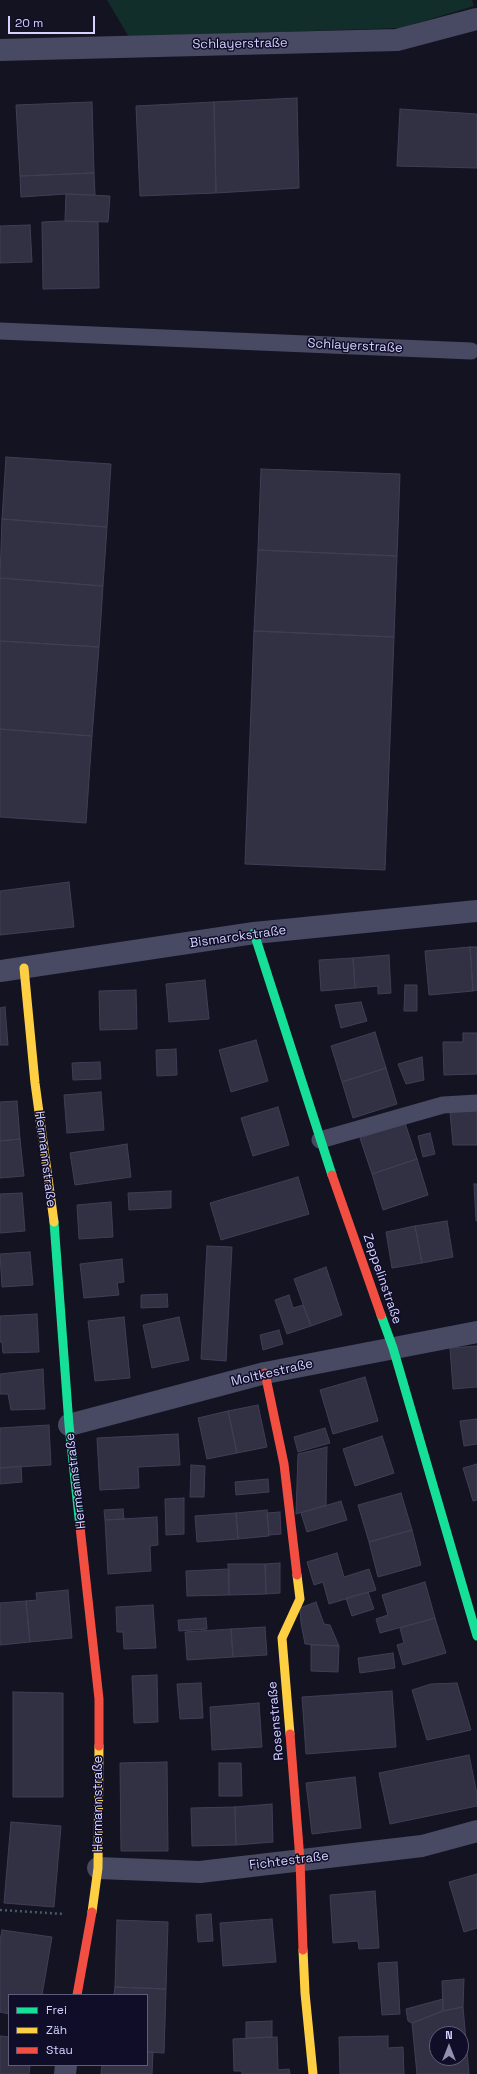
<!DOCTYPE html>
<meta charset="utf-8">
<style>
body{margin:0}
#map{position:relative;width:477px;height:2074px;overflow:hidden;background:#141321;font-family:"Space Grotesk",sans-serif}
canvas{display:block}
.legend{position:absolute;left:8px;top:1994px;width:140px;height:72px;box-sizing:border-box;background:#0f0d27;border:1px solid #5e5c7d;margin:0;padding:5px 7px;list-style:none;font-size:12px;color:#d4d3ff}
.legend li{display:flex;align-items:center;gap:8px;height:20px}
.legend b{width:20px;border:1px solid #5e5c7d}
.north{position:absolute;left:429px;top:2026px;width:40px;height:40px;box-sizing:border-box;background:#0f0d27;border:1px solid #5e5c7d;border-radius:50%;rotate:0deg;font-size:11px;font-weight:700;line-height:16px;text-align:center;color:#d4d3ff}
.north::after{content:'';display:block;margin:auto;width:14px;height:18px;background:#9190b1;clip-path:polygon(50% 0,100% 100%,50% 72%,0 100%)}
.scale{position:absolute;left:8px;top:16px;width:87px;height:18px;box-sizing:border-box;border:2px solid #d4d3ff;border-top:0;padding-left:5px;font-size:12px;line-height:14px;white-space:nowrap;color:#d4d3ff;-webkit-text-stroke:3px #0f0d27;paint-order:stroke}
</style>
<div id="map">
<canvas width="477" height="2074"></canvas>
<ul class="legend">
<li><b style="height:5px;background:#16e098"></b>Frei</li>
<li><b style="height:5px;background:#ffcf43"></b>Zäh</li>
<li><b style="height:5px;background:#f24e42"></b>Stau</li>
</ul>
<div class="north">N</div>
<div class="scale">20 m</div>
</div>
<script>
const ctx = document.querySelector('canvas').getContext('2d');
ctx.lineJoin = 'round';
function fillPath(path, color) { ctx.fillStyle = color; ctx.fill(path, 'evenodd'); }
const toPath = rows => new Path2D(rows.map(r => 'M' + r).join(''));
function strokePath(path, color, width, dash) { ctx.strokeStyle = color; ctx.lineWidth = width; ctx.lineCap = dash ? 'butt' : 'round'; ctx.setLineDash(dash || []); ctx.stroke(path); }
function write(font, color, halo, rows, align = 'center') {
  ctx.font = font + ' "Space Grotesk",sans-serif'; ctx.lineWidth = 3; ctx.setLineDash([]); ctx.textBaseline = 'middle'; ctx.strokeStyle = halo; ctx.fillStyle = color; for (const [text, x, y, turn = 0] of rows) {
    ctx.save(); ctx.translate(x, y); ctx.rotate((+turn || 0) * Math.PI / 180); ctx.textAlign = isNaN(turn) ? turn : align; if (halo) ctx.strokeText(text, 0, 0); ctx.fillText(text, 0, 0); ctx.restore();
  }
}
const green = toPath([
 [107,0,472,0,474,6,401,28,129,37]
]);
const building = toPath([
 [297,98,299,188,216,193,214,102,297,98],
 [92,102,94,173,20,176,16,105,92,102],
 [214,102,216,193,140,196,136,106,214,102],
 [400,109,477,114,477,168,397,166,400,109],
 [94,173,95,195,66,194,21,197,20,176,94,173],
 [66,194,110,196,108,222,65,221,66,194],
 [65,221,98,222,99,288,43,289,42,222,65,221],
 [30,225,32,262,0,263,0,226,30,225],
 [6,457,111,464,107,527,2,519,6,457],
 [261,469,400,474,397,556,258,550,261,469],
 [2,519,107,527,103,586,0,578,2,519],
 [258,550,397,556,394,637,254,631,258,550],
 [0,578,103,586,99,647,0,641,0,578],
 [254,631,394,637,385,870,245,864,254,631],
 [0,641,99,647,92,736,0,729,0,641],
 [0,729,92,736,86,823,0,817,0,729],
 [69,882,74,927,0,935,0,891,69,882],
 [470,947,477,947,477,990,473,991,470,947],
 [470,947,473,991,429,995,425,951,470,947],
 [389,955,391,993,378,994,378,986,355,988,353,958,389,955],
 [353,958,355,988,321,991,319,960,353,958],
 [205,980,209,1019,169,1022,166,984,205,980],
 [405,985,417,985,417,1011,404,1011,405,985],
 [136,990,137,1029,100,1030,99,991,136,990],
 [361,1002,367,1021,341,1028,335,1005,361,1002],
 [5,1007,8,1045,0,1045,0,1008,5,1007],
 [375,1032,386,1068,342,1082,331,1046,375,1032],
 [463,1033,477,1033,477,1074,444,1075,443,1042,463,1042,463,1033],
 [256,1040,268,1081,231,1092,219,1050,256,1040],
 [176,1049,177,1075,157,1076,156,1050,176,1049],
 [422,1057,424,1080,406,1084,398,1064,422,1057],
 [100,1062,101,1079,73,1080,72,1063,100,1062],
 [386,1068,397,1104,353,1118,342,1082,386,1068],
 [101,1092,104,1130,67,1133,64,1095,101,1092],
 [17,1101,20,1139,0,1141,0,1102,17,1101],
 [278,1107,289,1145,253,1156,241,1118,278,1107],
 [477,1109,477,1145,453,1145,450,1112,477,1109],
 [405,1123,417,1159,372,1174,360,1138,405,1123],
 [430,1133,435,1154,423,1157,418,1136,430,1133],
 [20,1139,24,1176,0,1178,0,1141,20,1139],
 [127,1144,131,1177,75,1185,70,1153,127,1144],
 [417,1159,428,1195,383,1210,372,1174,417,1159],
 [298,1177,309,1214,221,1240,210,1203,298,1177],
 [474,1184,477,1184,477,1221,476,1221,474,1184],
 [171,1191,171,1208,129,1210,128,1193,171,1191],
 [22,1193,25,1231,0,1233,0,1194,22,1193],
 [111,1202,113,1237,79,1239,77,1205,111,1202],
 [447,1221,453,1257,422,1263,415,1226,447,1221],
 [415,1226,422,1263,392,1268,386,1232,415,1226],
 [207,1246,232,1247,226,1361,201,1359,207,1246],
 [30,1252,33,1285,2,1287,0,1254,30,1252],
 [122,1259,124,1282,117,1283,119,1295,84,1298,80,1264,122,1259],
 [326,1267,342,1315,311,1326,294,1279,326,1267],
 [167,1294,168,1307,141,1308,141,1295,167,1294],
 [289,1295,293,1308,303,1305,311,1326,287,1334,275,1300,289,1295],
 [37,1314,39,1352,3,1353,2,1342,0,1342,0,1316,37,1314],
 [124,1317,130,1378,95,1381,88,1321,124,1317],
 [179,1317,189,1360,152,1368,143,1325,179,1317],
 [279,1330,283,1344,263,1350,260,1335,279,1330],
 [477,1346,477,1387,453,1389,450,1348,477,1346],
 [43,1369,45,1409,11,1410,8,1394,0,1394,0,1374,43,1369],
 [365,1377,378,1421,333,1434,320,1390,365,1377],
 [258,1405,267,1447,237,1453,228,1411,258,1405],
 [228,1411,237,1453,207,1459,198,1418,228,1411],
 [477,1419,477,1444,464,1446,460,1421,477,1419],
 [49,1425,51,1465,0,1468,0,1428,49,1425],
 [325,1428,330,1443,298,1452,294,1437,325,1428],
 [178,1434,180,1465,138,1467,139,1488,100,1490,97,1438,178,1434],
 [382,1436,394,1473,355,1486,343,1449,382,1436],
 [327,1447,326,1505,296,1514,298,1454,327,1447],
 [477,1464,477,1500,473,1501,463,1468,477,1464],
 [191,1465,205,1466,204,1497,190,1497,191,1465],
 [21,1466,22,1482,0,1484,0,1468,21,1466],
 [268,1479,269,1492,236,1495,235,1482,268,1479],
 [401,1493,412,1530,369,1542,358,1505,401,1493],
 [184,1498,184,1534,166,1535,165,1499,184,1498],
 [341,1501,347,1520,307,1532,301,1513,341,1501],
 [123,1509,124,1519,105,1520,104,1510,123,1509],
 [267,1510,269,1536,238,1539,236,1513,267,1510],
 [280,1512,281,1534,269,1535,267,1513,280,1512],
 [236,1513,238,1539,197,1542,195,1516,236,1513],
 [157,1517,158,1545,150,1546,151,1571,108,1574,105,1520,157,1517],
 [412,1530,421,1565,378,1577,369,1542,412,1530],
 [337,1553,344,1577,369,1569,376,1590,329,1604,323,1582,314,1585,307,1562,337,1553],
 [280,1563,280,1593,266,1594,265,1564,280,1563],
 [228,1564,265,1564,266,1594,229,1595,228,1564],
 [229,1569,229,1595,187,1596,186,1571,229,1569],
 [425,1582,435,1618,380,1633,376,1619,388,1615,382,1595,425,1582],
 [68,1590,72,1638,30,1642,26,1601,37,1600,36,1593,68,1590],
 [368,1592,374,1609,352,1616,346,1598,368,1592],
 [26,1601,30,1642,0,1645,0,1603,26,1601],
 [316,1602,324,1624,330,1625,339,1646,305,1644,301,1623,300,1608,316,1602],
 [153,1605,156,1648,124,1649,123,1632,117,1632,116,1607,153,1605],
 [206,1618,207,1629,179,1631,178,1620,206,1618],
 [435,1618,446,1653,403,1665,397,1645,404,1643,400,1628,435,1618],
 [265,1627,267,1655,233,1657,231,1629,265,1627],
 [231,1629,233,1657,187,1660,185,1632,231,1629],
 [311,1645,339,1646,338,1672,311,1671,311,1645],
 [393,1653,395,1668,360,1673,358,1658,393,1653],
 [157,1675,158,1722,134,1723,132,1676,157,1675],
 [201,1683,203,1718,180,1719,177,1684,201,1683],
 [457,1683,471,1730,427,1740,412,1690,431,1684,457,1683],
 [392,1691,396,1747,306,1754,302,1697,392,1691],
 [13,1692,63,1693,63,1797,13,1797,13,1692],
 [259,1703,262,1747,212,1750,210,1707,259,1703],
 [469,1755,477,1794,477,1806,390,1824,379,1773,469,1755],
 [167,1762,168,1851,121,1851,120,1763,167,1762],
 [219,1763,241,1763,242,1796,219,1796,219,1763],
 [355,1777,361,1828,312,1834,306,1783,355,1777],
 [272,1804,273,1842,236,1845,235,1807,272,1804],
 [235,1807,236,1845,192,1846,191,1808,235,1807],
 [11,1822,61,1826,54,1907,4,1903,11,1822],
 [477,1874,477,1928,464,1932,449,1882,477,1874],
 [375,1891,379,1948,359,1949,358,1941,333,1943,330,1895,375,1891],
 [211,1914,213,1941,198,1942,196,1915,211,1914],
 [272,1919,276,1962,223,1966,220,1923,272,1919],
 [117,1920,168,1922,166,1989,115,1987,117,1920],
 [2,1930,52,1937,42,1995,9,1995,9,2014,0,2012,0,1941,2,1930],
 [397,1962,400,2014,382,2015,378,1963,397,1962],
 [464,1979,463,2007,443,2011,442,1981,464,1979],
 [115,1987,166,1989,164,2053,147,2052,147,1995,114,1995,115,1987],
 [443,1999,443,2011,412,2023,408,2021,406,2009,443,1999],
 [463,2007,469,2074,417,2074,412,2023,443,2011,463,2007],
 [437,2034,461,2034,461,2058,437,2058,437,2034],
 [272,2021,272,2037,246,2038,246,2022,272,2021],
 [0,2036,9,2037,9,2065,30,2065,29,2074,0,2074,0,2036],
 [388,2036,388,2048,403,2047,404,2074,340,2074,339,2037,388,2036],
 [277,2037,278,2070,289,2069,290,2074,242,2074,242,2071,234,2071,233,2039,277,2037],
 [147,2052,153,2052,152,2074,101,2074,102,2065,147,2065,147,2052]
]);
const path = toPath([
 [0,1910,65,1914]
]);
const lane = toPath([
 [0,331,471,351],
 [320,1140,443,1105,477,1103]
]);
const street = toPath([
 [0,50,397,40,477,19],
 [0,971,254,933,477,911],
 [69,1425,265,1373,477,1332],
 [98,1868,200,1872,422,1846,477,1831],
 [65,2074,66,2065]
]);
const fast = toPath([
 [254,933,332,1175],
 [54,1222,69,1425,80,1527],
 [381,1315,393,1348,477,1636]
]);
const slow = toPath([
 [24,968,35,1083,54,1222],
 [290,1734,282,1638,300,1599,297,1575],
 [92,1912,98,1868,99,1746],
 [303,1950,305,1993,313,2074]
]);
const jam = toPath([
 [332,1175,381,1315],
 [265,1373,284,1464,297,1575],
 [80,1527,99,1699,99,1746],
 [290,1734,300,1860,303,1950],
 [77,1995,92,1912]
]);
const streetNames = [
 ["Schlayerstraße",240,44,-1],
 ["Schlayerstraße",355,346,3],
 ["Bismarckstraße",238,937,-8],
 ["Hermannstraße",45,1159,83],
 ["Zeppelinstraße",382,1279,71],
 ["Moltkestraße",272,1373,-13],
 ["Hermannstraße",76,1481,-97],
 ["Rosenstraße",276,1721,-95],
 ["Hermannstraße",98,1804,-90],
 ["Fichtestraße",289,1861,-7]
];
fillPath(green, '#112e2b');
fillPath(building, '#323144');
strokePath(building, '#403e55', 1);
strokePath(path, '#475a68', 2.5, [2, 3]);
strokePath(lane, '#484962', 17);
strokePath(street, '#484962', 22);
strokePath(fast, '#16e098', 9);
strokePath(slow, '#ffcf43', 9);
strokePath(jam, '#f24e42', 9);
write('13px', '#d4d3ff', '#0f0d27', streetNames);
</script>
